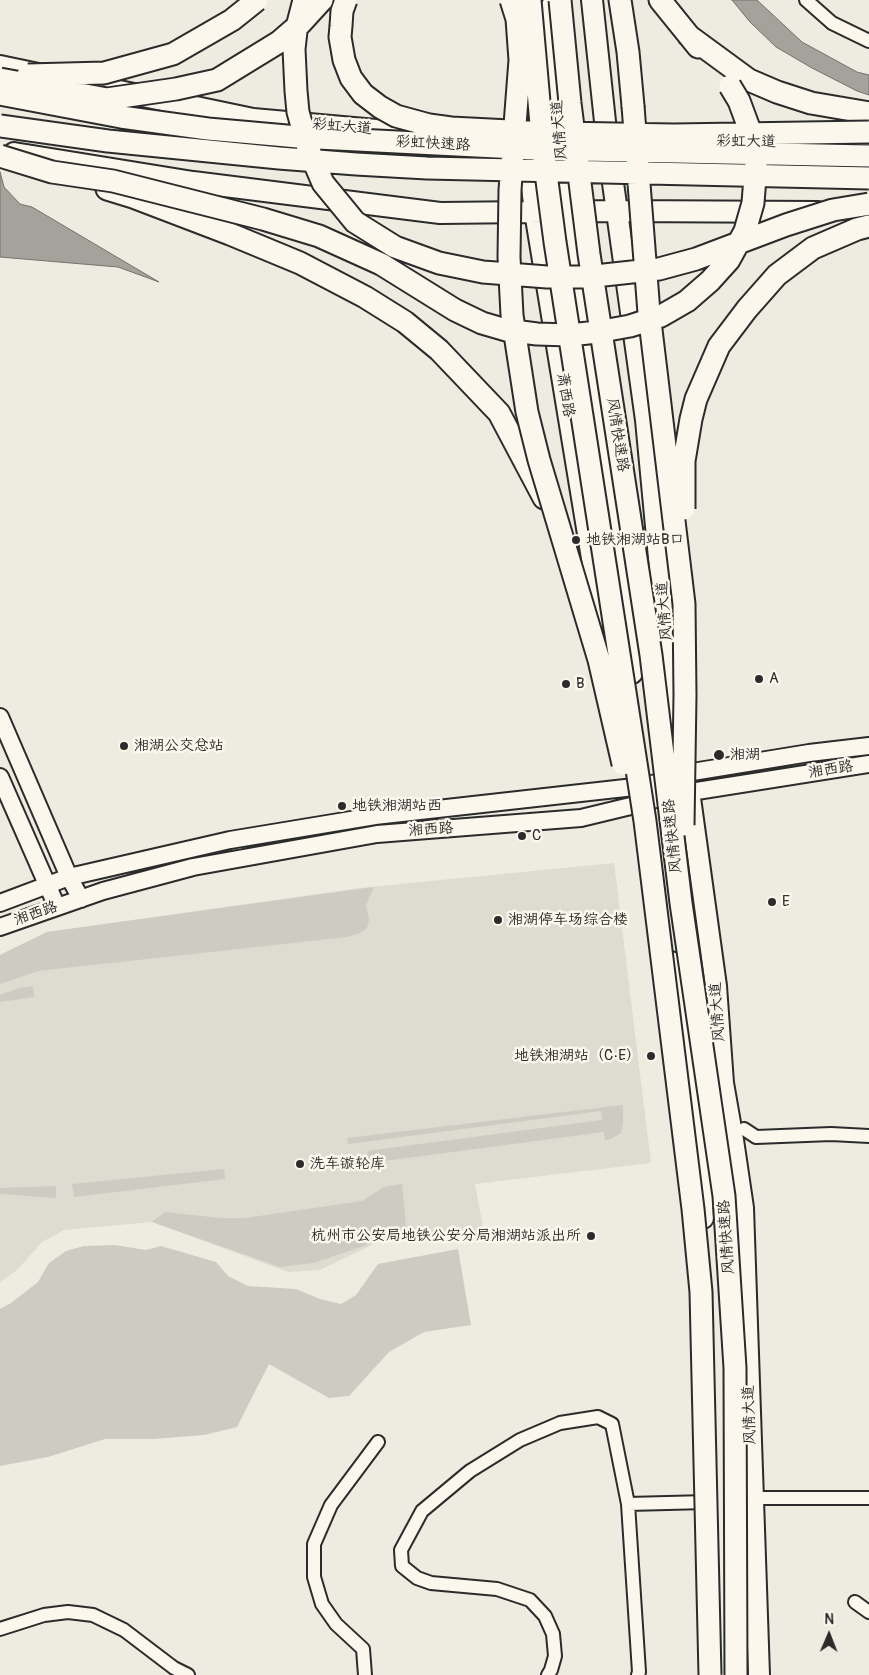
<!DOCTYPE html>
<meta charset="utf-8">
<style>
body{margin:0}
#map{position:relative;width:869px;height:1675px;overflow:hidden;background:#eeebe0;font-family:Pangolin,sans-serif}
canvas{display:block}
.north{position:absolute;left:804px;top:1610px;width:50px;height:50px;-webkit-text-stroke:4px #fbf7ec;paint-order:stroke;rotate:1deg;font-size:14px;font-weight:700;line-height:20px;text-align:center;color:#2b2b2b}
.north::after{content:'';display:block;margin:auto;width:18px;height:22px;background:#2b2b2b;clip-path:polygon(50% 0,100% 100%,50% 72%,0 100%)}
</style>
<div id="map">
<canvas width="869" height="1675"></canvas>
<div class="north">N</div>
</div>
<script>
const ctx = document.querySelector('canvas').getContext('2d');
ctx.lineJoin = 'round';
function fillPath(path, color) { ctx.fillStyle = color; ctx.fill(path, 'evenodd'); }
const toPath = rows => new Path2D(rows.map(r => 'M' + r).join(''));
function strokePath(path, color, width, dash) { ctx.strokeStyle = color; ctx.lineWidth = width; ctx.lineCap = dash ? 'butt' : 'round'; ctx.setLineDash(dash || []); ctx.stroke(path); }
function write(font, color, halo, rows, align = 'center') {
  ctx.font = font + ' Pangolin,"LXGW WenKai TC",sans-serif'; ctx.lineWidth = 5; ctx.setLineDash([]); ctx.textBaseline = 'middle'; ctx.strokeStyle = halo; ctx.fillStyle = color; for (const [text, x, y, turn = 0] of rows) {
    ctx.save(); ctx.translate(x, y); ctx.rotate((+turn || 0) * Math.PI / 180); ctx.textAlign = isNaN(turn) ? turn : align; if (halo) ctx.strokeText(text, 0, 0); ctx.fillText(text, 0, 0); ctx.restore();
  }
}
const built = toPath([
 [614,863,651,1163,475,1184,484,1233,384,1239,320,1270,288,1272,152,1222,64,1230,42,1242,17,1270,0,1282,0,955,47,932,360,888]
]);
const green = toPath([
 [374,887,366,905,369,920,367,928,360,933,347,937,38,971,0,984,0,955,47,932],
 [33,986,34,997,0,1002,0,995,19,988],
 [623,1105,623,1122,621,1133,611,1139,605,1140,604,1132,369,1163,367,1151,602,1120,601,1111,348,1144,347,1138],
 [224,1169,225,1179,74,1197,72,1184],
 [402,1184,407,1238,384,1239,314,1263,280,1267,152,1222,165,1212,220,1218,245,1218,362,1201,384,1187],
 [56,1186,56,1198,0,1194,0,1188],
 [115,1245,146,1250,161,1246,216,1262,228,1276,248,1286,296,1289,320,1299,341,1304,356,1295,378,1264,458,1249,471,1325,424,1332,389,1352,349,1396,329,1398,269,1364,237,1427,204,1435,153,1439,105,1439,48,1457,0,1466,0,1309,11,1303,38,1282,49,1263,66,1251,84,1246]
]);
const water = toPath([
 [732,0,757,0,802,42,857,72,869,75,869,95,857,91,812,68,776,47,750,22,732,0],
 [0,172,4,187,20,204,32,207,159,282,118,267,0,257,0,172]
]);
const minor = toPath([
 [806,0,832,23,869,41],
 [744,1129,756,1137,831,1134,869,1136],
 [753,1498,869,1498],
 [628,1504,707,1502],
 [855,1602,869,1612],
 [0,1629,44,1615,68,1612,93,1615,124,1630,174,1668,188,1675],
 [365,1675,363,1649,336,1624,322,1604,314,1577,314,1544,331,1505,378,1442],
 [548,1675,551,1670,555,1656,553,1634,545,1616,530,1600,497,1589,431,1583,417,1578,402,1566,401,1550,422,1511,470,1471,520,1440,560,1423,598,1417,612,1424,628,1504,639,1672,638,1675]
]);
const tertiary = toPath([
 [0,717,69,877,81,899],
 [0,777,57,907],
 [0,903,69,877,230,840,375,816,634,787,663,782,686,773,809,753,869,746],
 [0,927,103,891,193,867,377,834,581,818,639,804,665,796,869,764]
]);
const primary = toPath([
 [592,0,607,140,646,420,673,707,679,738],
 [551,7,560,139,569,212,632,673],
 [0,66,253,119,376,130,439,133],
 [828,143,869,143],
 [14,153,193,182,440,213,617,211,818,212],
 [528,155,535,212,611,674],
 [690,798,716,986,723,1083,733,1140,743,1208,759,1675],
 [671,962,689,1056,701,1176,703,1218]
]);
const trunk = toPath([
 [620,0,628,52,633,106],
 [660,0,698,47],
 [689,36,749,80,777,92,811,103,869,113],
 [107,189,133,197,230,234,300,263,365,297,405,322,439,350,499,413,544,498]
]);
const trunkBridge = toPath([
 [304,0,296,31,294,49,296,91,298,112,308,148,323,183,355,222,395,247,439,263,483,272,547,277,586,277,659,269,696,259,786,225,833,210,869,204],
 [346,0,342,11,341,26,340,37,344,60,351,78,363,94,380,107,396,116,429,125,451,128,529,132],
 [511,0,517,19,520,60,510,190,509,257,512,315,527,412,539,460,599,660,623,764],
 [530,0,544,158,555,242,645,821,693,1209,701,1292,710,1675],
 [560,0,570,103,589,254,651,655,681,903,724,1196,735,1368,736,1675],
 [28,75,104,73,173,54,232,20,257,0],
 [0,79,107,99,176,89,217,80,279,42,301,23,322,0],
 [0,94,121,117,208,129,298,137,536,149,869,156],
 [633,106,649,313,684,604,685,695,683,825],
 [0,126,108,141,279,158,356,164,427,168,869,178],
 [559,133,674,135,869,132],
 [0,156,52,172,113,181,263,219,319,236,381,264,455,310,482,323,506,330,537,334,570,335,597,332,630,326,661,316,687,301,710,281,729,260,745,231,753,203,756,164,749,128,739,101,730,86],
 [684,509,684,461,691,419,696,399,719,346,747,309,777,275,813,248,857,229,869,226]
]);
const markers = [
 [576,540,5,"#2b2b2b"],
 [759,679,5,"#2b2b2b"],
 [566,684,5,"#2b2b2b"],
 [124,746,5,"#2b2b2b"],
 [719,755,6,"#2b2b2b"],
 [342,806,5,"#2b2b2b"],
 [522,836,5,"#2b2b2b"],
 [772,902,5,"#2b2b2b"],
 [498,920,5,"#2b2b2b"],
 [651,1056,5,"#2b2b2b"],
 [300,1164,5,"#2b2b2b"],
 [591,1236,5,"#2b2b2b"]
];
const streetNames = [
 ["彩虹大道",342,127,5],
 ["风情大道",560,130,-95],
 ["彩虹大道",746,142,1],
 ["彩虹快速路",433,144,3],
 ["萧西路",565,395,81],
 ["风情快速路",617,435,81],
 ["风情大道",665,611,-95],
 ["湘西路",831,770,-9],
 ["湘西路",431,830,-4],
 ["风情快速路",673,836,-96],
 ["湘西路",36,914,-19],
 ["风情大道",718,1012,-94],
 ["风情快速路",727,1237,-94],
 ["风情大道",750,1415,-92]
];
const poiNames = [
 ["地铁湘湖站B口",586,540],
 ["A",769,679],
 ["B",576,684],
 ["湘湖公交总站",134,746],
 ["湘湖",730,755],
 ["地铁湘湖站西",352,806],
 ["C",532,836],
 ["E",782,902],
 ["湘湖停车场综合楼",508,920],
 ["地铁湘湖站（C·E）",641,1056,"right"],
 ["洗车镟轮库",310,1164],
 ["杭州市公安局地铁公安分局湘湖站派出所",581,1236,"right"]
];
fillPath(built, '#dedbd1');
fillPath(green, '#cecbc2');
fillPath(water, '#a4a29a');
strokePath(water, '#74726e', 1);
strokePath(minor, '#2b2b2b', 16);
strokePath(tertiary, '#2b2b2b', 20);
strokePath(primary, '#2b2b2b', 24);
strokePath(trunk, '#2b2b2b', 25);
strokePath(minor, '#fbf7ec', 12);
strokePath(tertiary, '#fbf7ec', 16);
strokePath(primary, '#fbf7ec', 20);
strokePath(trunk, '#fbf7ec', 21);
strokePath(trunkBridge, '#2b2b2b', 25, []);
strokePath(trunkBridge, '#fbf7ec', 21);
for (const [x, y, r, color] of markers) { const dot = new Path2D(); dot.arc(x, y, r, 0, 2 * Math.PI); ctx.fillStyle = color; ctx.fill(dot); strokePath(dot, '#fbf7ec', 2); }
write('15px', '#2b2b2b', '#fbf7ec', streetNames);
write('15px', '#2b2b2b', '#fbf7ec', poiNames, 'left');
</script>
